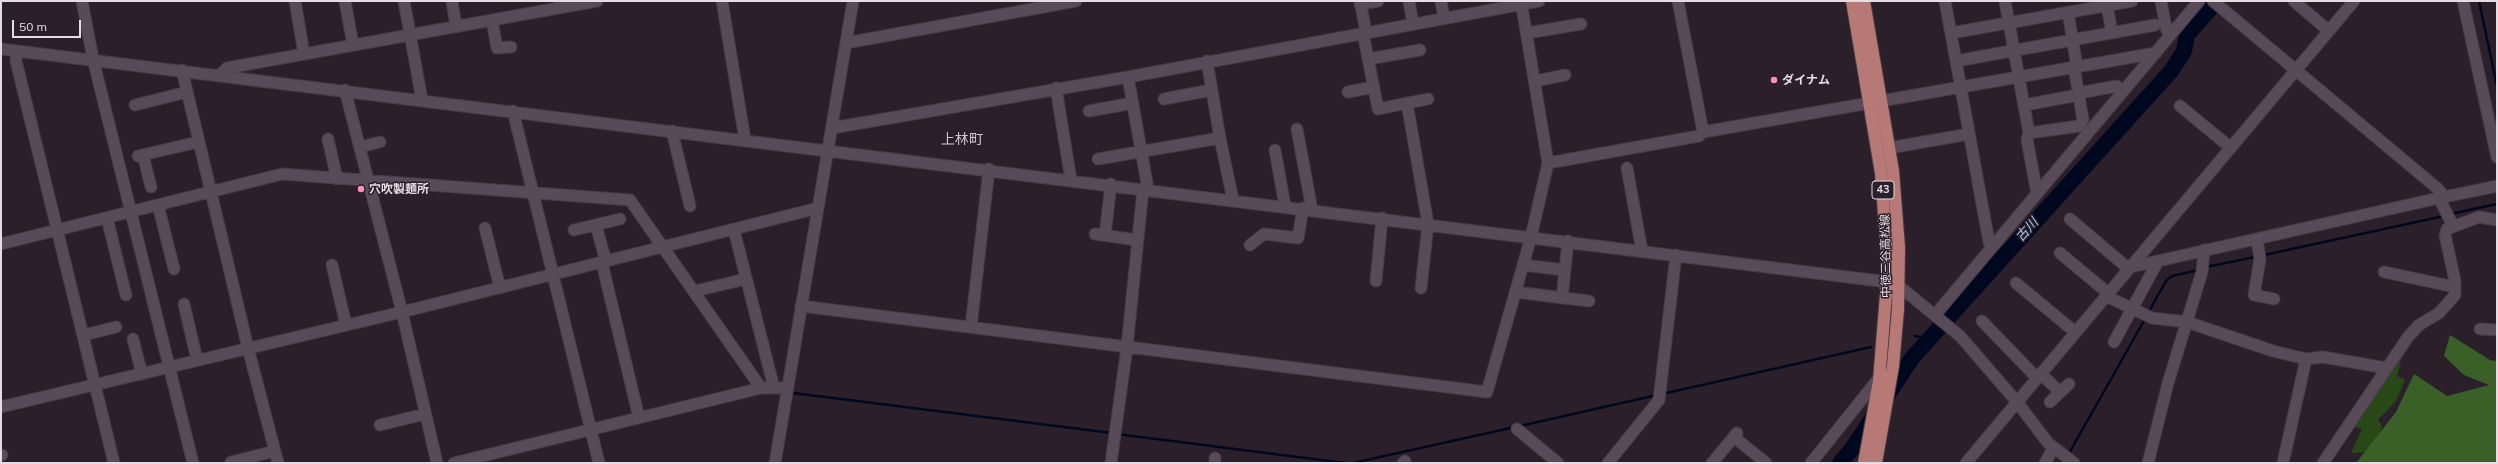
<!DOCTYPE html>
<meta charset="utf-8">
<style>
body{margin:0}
#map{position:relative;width:2498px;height:464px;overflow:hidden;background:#2b1f2a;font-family:Mulish,sans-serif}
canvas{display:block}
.frame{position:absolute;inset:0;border:2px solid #e5dce4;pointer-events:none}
.scale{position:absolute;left:12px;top:20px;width:69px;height:18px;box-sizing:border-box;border:2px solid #e5dce4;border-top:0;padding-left:5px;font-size:12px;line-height:14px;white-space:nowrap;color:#e5dce4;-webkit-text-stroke:3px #2b1f2a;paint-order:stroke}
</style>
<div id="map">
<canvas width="2498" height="464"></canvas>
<div class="frame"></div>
<div class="scale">50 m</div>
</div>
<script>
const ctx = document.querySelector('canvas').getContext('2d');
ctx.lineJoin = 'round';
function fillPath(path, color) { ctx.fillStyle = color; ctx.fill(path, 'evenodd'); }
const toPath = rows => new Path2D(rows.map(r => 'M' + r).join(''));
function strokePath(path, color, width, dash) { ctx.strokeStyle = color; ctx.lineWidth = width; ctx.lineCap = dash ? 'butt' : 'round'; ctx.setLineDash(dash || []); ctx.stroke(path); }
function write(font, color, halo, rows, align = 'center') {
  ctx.font = font + ' Mulish,"Noto Sans JP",sans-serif'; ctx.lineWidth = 3; ctx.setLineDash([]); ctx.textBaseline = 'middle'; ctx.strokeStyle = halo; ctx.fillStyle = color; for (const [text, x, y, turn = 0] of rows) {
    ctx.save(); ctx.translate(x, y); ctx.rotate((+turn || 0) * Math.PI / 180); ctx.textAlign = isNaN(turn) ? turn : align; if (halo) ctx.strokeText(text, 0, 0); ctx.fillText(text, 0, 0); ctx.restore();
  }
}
const green = toPath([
 [2396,362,2401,363,2397,376,2405,380,2396,401,2378,420,2382,426,2378,439,2368,452,2351,453,2362,429,2353,426]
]);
const forest = toPath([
 [2450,335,2490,360,2497,361,2497,463,2356,463,2396,412,2414,374,2447,396,2489,385,2464,375,2444,356]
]);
const stream = toPath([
 [2479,1,2497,86],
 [2450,214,2497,204],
 [2264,255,2444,216],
 [2206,267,2255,257],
 [2148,313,2166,281,2172,276,2199,270],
 [1915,336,1929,338],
 [793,393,1112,433],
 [1662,394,1871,347],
 [1520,426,1657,395],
 [1117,434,1345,463],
 [2068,455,2145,319],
 [1353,463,1515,427]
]);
const river = toPath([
 [1840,463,1852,449,1912,358,2172,70,2184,51,2187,35,2217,1]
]);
const minor = toPath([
 [82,1,93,59,193,463],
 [295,1,304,54],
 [345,1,353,45],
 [404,1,422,100],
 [452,1,456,26],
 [722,1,745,140],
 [1360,1,1366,32],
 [1409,1,1413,24],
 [1441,1,1444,18],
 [1521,1,1548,163],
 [1678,1,1703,132,2156,53],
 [1945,1,1989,242],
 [2005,1,2029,133,2079,126,2083,120,2074,67],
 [2161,1,2166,28,2170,36],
 [2213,1,2437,188,2445,197],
 [2294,1,2329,31],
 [2463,1,2497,157],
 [1360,4,1378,1],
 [2107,5,2112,33],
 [2068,12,2077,67],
 [492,20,497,48,511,47],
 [1363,33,1378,109,1428,99],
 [1527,33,1581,24],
 [1951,33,2132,1],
 [846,43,1076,1],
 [1,49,1888,282,1899,286,1960,336,2017,402,2048,443,2074,463],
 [17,51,16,61,114,463],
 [1368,59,1420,50],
 [1956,61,2155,25],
 [182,70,248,348,278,463],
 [220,75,227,68,597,1],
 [1128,77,1148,189],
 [1535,81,1565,75],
 [1056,88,1071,180],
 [345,90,402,312,437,463],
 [1348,92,1374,87],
 [2079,93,2117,86],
 [1164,99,1211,90],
 [1407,103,1428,224,1421,288],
 [135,105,187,92],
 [2024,105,2079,95],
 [2180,106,2231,148],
 [513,111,599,463],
 [1089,111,1133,103],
 [832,128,1128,77,1539,1],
 [1297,129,1312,210],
 [672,131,690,206],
 [2029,133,2027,139,2037,194],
 [1220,138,1233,200],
 [328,139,337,179],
 [360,147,380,142],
 [1889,148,1969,134],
 [1275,150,1285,206],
 [143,155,151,187],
 [138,156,198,142],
 [1098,159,1220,138,1207,61],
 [1627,168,1642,251],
 [2439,198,2497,186],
 [158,205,174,269],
 [107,218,126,295],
 [2070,219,2129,269],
 [596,225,606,262],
 [485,228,500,288],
 [574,230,620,219],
 [734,230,774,388],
 [1095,234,1137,240],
 [1105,235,1111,184],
 [2257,239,2260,259,2254,295,2274,299],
 [1,244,282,174,630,200,761,388],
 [1250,245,1264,234,1298,238,1303,208],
 [2060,253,2108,293],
 [602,263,639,418],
 [332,265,346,325],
 [1523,265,1564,270],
 [2131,267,2439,198,2453,226],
 [2384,272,2455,287],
 [1376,281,1382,218],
 [2016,283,2075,332],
 [699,290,746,279],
 [1515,292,1589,301],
 [2106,296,2152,318,2187,322,2273,351,2306,359,2323,357,2386,368],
 [1562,298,1568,241],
 [184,304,197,360],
 [801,306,1487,392,1531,237,1548,163,1699,136,1703,132],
 [1935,315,2199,1],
 [1982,321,2037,378],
 [971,327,989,169],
 [2480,329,2497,330],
 [84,335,116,327],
 [133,339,142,374],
 [2114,342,2158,261],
 [2041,374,2060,392],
 [2050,402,2069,384],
 [1,407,402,312,818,208],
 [380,425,425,414],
 [1517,429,1558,463],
 [1734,437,1766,463],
 [1,455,2,455],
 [231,462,275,451],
 [454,463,761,388,787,388],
 [775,463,853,1],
 [1111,463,1127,347,1143,189],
 [1215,463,1215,458],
 [1403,463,1405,461],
 [1608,463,1659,400,1676,255],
 [1712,463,1737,433],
 [1811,463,1879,378],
 [1966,463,2354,1],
 [2045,463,2053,449],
 [2148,463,2168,383,2202,272,2204,250],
 [2283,463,2306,359],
 [2323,463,2408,337,2419,325,2439,313,2455,295,2455,281,2445,235,2447,229,2479,217,2497,220]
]);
const major = toPath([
 [1852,1,1881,173,1888,269,1879,381,1864,463],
 [1864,1,1893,171,1899,248,1898,309,1893,366,1876,463]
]);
const markers = [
 [1774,80,4,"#fd8ebf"],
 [361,189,4,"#fd8ebf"]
];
const shields = [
 [1883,190,22]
];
const shieldNames = [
 ["43",1883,190]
];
const poiNames = [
 ["ダイナム",1782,80],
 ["穴吹製麺所",369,189]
];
const streetNames = [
 ["中徳三谷高松線",1886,256,-91]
];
const waterNames = [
 ["古川",2027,230,-48]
];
const quarterNames = [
 ["上林町",962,140]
];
fillPath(green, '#294817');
fillPath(forest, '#3b6027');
strokePath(stream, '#00081f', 2.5);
strokePath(river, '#00081f', 16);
strokePath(minor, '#453b45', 13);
strokePath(major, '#453b45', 14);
strokePath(minor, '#584a57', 11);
strokePath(major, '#b77975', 12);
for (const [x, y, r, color] of markers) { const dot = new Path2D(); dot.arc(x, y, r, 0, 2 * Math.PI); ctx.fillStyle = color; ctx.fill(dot); strokePath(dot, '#2b1f2a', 1.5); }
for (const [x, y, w] of shields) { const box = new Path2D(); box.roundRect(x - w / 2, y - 9, w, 18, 3); ctx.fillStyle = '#2b1f2a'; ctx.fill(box); strokePath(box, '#e5dce4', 1); }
write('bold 11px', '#e5dce4', null, shieldNames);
write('bold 12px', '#e5dce4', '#2b1f2a', poiNames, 'left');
write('12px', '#e5dce4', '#2b1f2a', streetNames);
write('italic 13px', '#a2cbf6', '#2b1f2a', waterNames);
write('14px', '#d4c3d2', '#2b1f2a', quarterNames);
</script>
